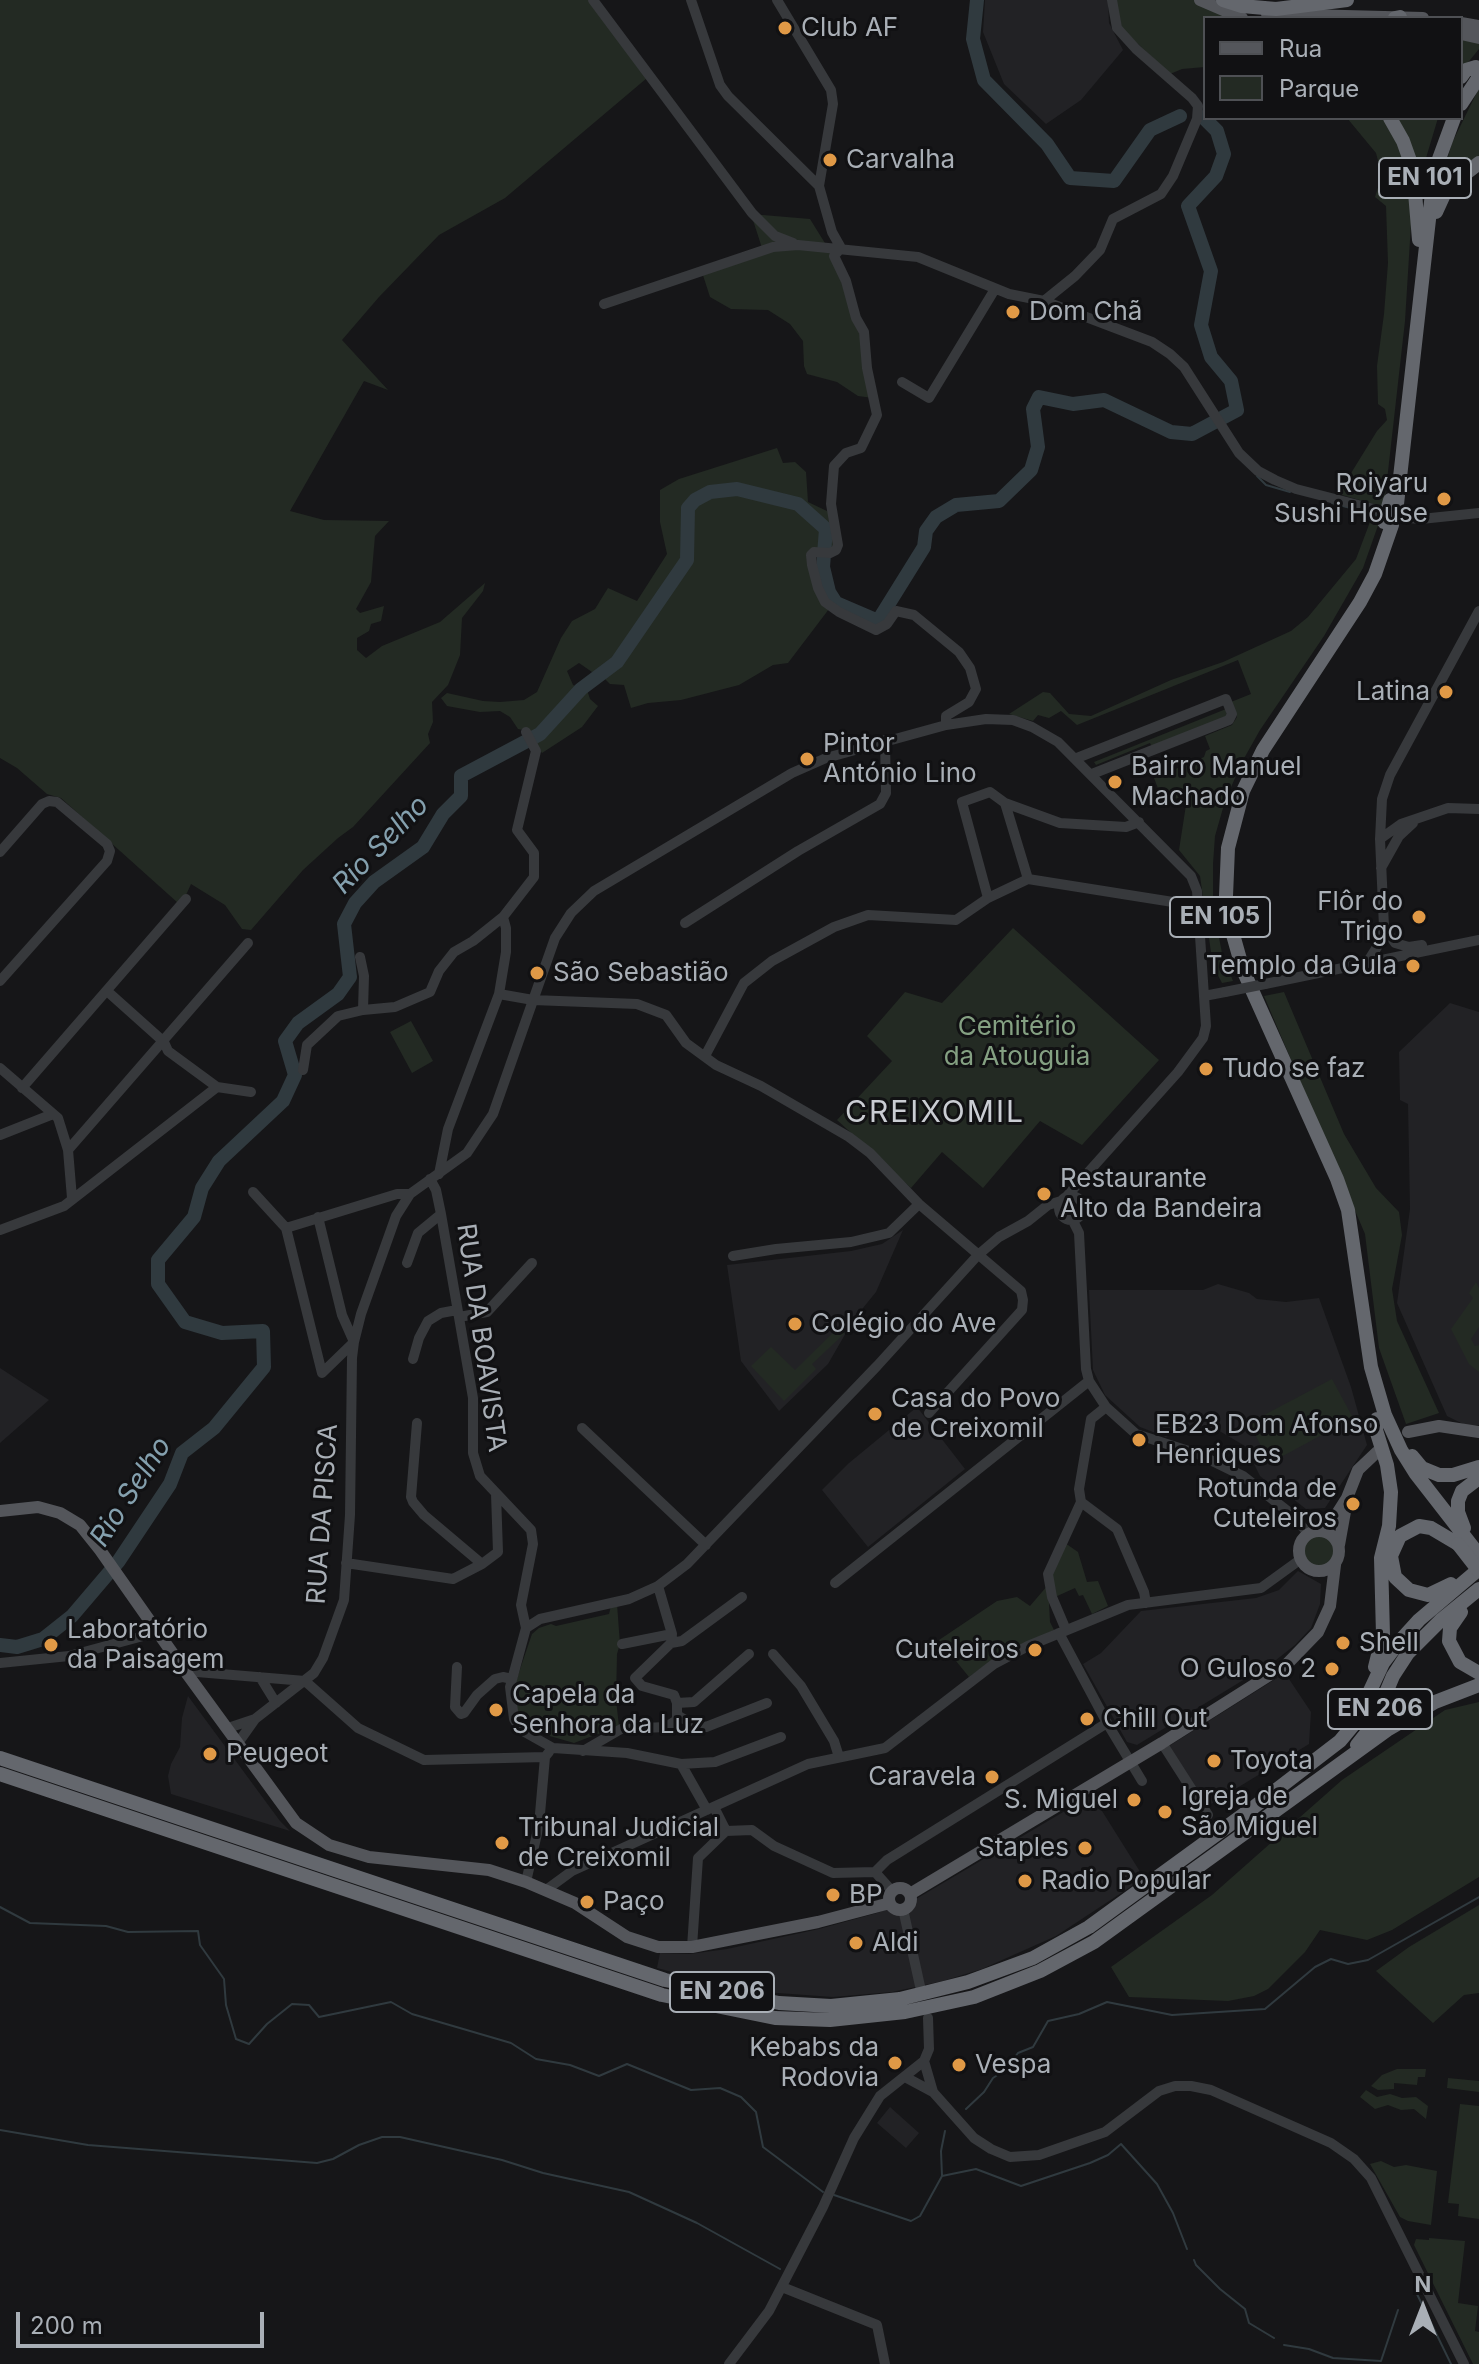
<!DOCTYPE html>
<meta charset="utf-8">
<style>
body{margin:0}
#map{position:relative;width:1479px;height:2364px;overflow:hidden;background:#161618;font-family:Inter,sans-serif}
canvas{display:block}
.legend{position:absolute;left:1203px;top:16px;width:260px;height:104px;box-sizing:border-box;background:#111113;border:2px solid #4e5054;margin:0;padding:10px 14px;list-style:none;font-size:24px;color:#a9afb6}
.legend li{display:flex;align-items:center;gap:16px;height:40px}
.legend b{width:40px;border:2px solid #4e5054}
.north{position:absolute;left:1383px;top:2268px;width:80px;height:80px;-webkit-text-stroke:6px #111113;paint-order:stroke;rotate:0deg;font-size:22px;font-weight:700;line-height:32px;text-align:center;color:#a9afb6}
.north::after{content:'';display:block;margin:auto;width:28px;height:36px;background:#a9afb6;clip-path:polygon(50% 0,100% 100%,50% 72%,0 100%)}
.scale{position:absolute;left:16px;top:2312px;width:248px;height:36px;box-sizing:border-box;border:4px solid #a9afb6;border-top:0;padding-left:10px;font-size:24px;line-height:28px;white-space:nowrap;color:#a9afb6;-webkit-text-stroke:6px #111113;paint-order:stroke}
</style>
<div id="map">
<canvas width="1479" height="2364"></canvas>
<ul class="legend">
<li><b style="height:10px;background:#54565b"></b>Rua</li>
<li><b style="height:22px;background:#232a23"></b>Parque</li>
</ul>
<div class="north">N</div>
<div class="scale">200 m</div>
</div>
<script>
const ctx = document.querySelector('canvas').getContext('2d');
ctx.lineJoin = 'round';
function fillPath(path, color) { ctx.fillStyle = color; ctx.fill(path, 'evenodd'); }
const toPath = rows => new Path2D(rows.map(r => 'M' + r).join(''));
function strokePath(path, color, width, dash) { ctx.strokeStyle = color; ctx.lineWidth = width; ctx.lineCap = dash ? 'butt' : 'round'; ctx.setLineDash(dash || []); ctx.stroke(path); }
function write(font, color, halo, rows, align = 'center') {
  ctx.font = font + ' Inter,sans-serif'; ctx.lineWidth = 6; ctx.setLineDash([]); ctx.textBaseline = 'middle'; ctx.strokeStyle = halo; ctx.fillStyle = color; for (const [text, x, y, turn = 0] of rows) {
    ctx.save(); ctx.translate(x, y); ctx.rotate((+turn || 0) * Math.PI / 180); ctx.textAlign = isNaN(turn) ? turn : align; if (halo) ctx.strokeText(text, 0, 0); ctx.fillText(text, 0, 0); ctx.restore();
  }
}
const built = toPath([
 [985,0,1108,0,1109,23,1123,50,1081,100,1046,124,1004,84,983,32],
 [1450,1003,1479,1012,1479,1425,1467,1426,1447,1416,1397,1303,1410,1209,1408,1104,1400,1100,1399,1052],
 [903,1230,876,1292,863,1308,861,1317,847,1331,828,1364,779,1411,741,1361,727,1265,851,1251,882,1244],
 [1218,1284,1249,1293,1257,1299,1286,1302,1319,1298,1351,1387,1367,1445,1325,1508,1306,1509,1279,1488,1275,1489,1260,1476,1245,1446,1216,1429,1193,1424,1166,1437,1140,1427,1105,1395,1093,1370,1089,1290,1203,1290],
 [0,1368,49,1400,0,1443],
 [917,1407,965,1469,868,1547,822,1490,849,1463],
 [1298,1571,1321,1584,1320,1604,1311,1628,1295,1645,1276,1660,1137,1745,1127,1742,1083,1664,1101,1653,1141,1611,1256,1598,1279,1590],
 [1285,1673,1311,1712,1309,1744,1206,1807,1169,1746],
 [188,1696,280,1821,290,1831,171,1794,168,1776,171,1764,180,1747,182,1718],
 [1092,1795,1144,1878,1056,1936,982,1969,943,1981,892,1992,833,1997,764,1992,717,1984,657,1968,660,1953,690,1954,727,1949,819,1929,877,1913,916,1899],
 [890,2107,919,2133,906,2148,877,2123]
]);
const green = toPath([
 [0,0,591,0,647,78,505,198,439,235,379,297,342,340,388,390,364,381,290,511,324,520,389,521,375,536,371,582,356,609,360,613,384,606,381,621,371,624,369,631,357,638,357,650,366,658,382,646,440,622,485,583,483,591,462,618,460,655,448,685,432,702,433,722,428,734,430,743,353,827,338,838,303,870,251,930,242,929,225,905,191,884,186,895,178,903,61,798,47,794,17,768,0,758],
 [1115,0,1195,0,1235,18,1205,18,1205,67,1182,69,1170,74,1120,27],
 [1461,39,1479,43,1479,49,1461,71],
 [1479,88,1479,157,1438,192,1452,143],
 [1347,118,1385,118,1404,156,1412,208,1405,321,1384,507,1342,495,1340,491,1377,431,1387,420,1385,409,1378,404,1377,366,1384,314,1388,263,1386,206,1375,197,1382,175,1376,153],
 [1394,118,1438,118,1420,178],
 [751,214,810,219,828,248,856,318,873,398,858,396,837,382,807,374,804,366,803,341,790,324,768,310,731,309,710,297,701,269,762,248],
 [777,448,783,463,795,462,806,472,808,502,829,512,835,544,831,549,810,551,829,609,788,663,773,665,739,685,681,700,648,703,631,708,624,685,610,684,598,672,592,672,579,663,567,671,573,685,587,690,590,699,598,706,582,727,542,753,528,731,518,729,510,717,500,711,480,712,447,706,441,698,447,693,483,701,500,702,524,700,537,692,561,638,572,621,595,609,608,588,637,601,667,554,660,522,660,490,679,479],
 [1373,514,1381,517,1363,568,1324,636,1260,730,1242,762,1225,801,1215,836,1213,864,1213,907,1222,953,1233,981,1222,983,1213,966,1200,876,1179,850,1186,805,1182,796,1164,804,1163,801,1158,803,1154,794,1159,791,1154,778,1204,757,1206,751,1210,749,1205,736,1232,725,1237,717,1231,702,1251,694,1238,660,1077,725,1061,711,1049,718,1038,715,1033,721,1009,714,1043,692,1050,693,1069,714,1091,716,1171,680,1223,662,1291,631,1308,617,1356,559],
 [1226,709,1227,716,1152,747,1150,743,1096,765,1094,762],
 [1013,928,1159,1060,1082,1145,1040,1121,983,1188,942,1152,911,1188,837,1120,892,1061,867,1036,905,992,942,1003],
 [1284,992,1344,1134,1376,1188,1399,1212,1402,1235,1392,1289,1397,1321,1439,1413,1406,1424,1379,1348,1365,1234,1264,996],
 [411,1021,433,1061,412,1073,390,1032],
 [1476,1282,1479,1288,1479,1327,1471,1339,1475,1346,1479,1345,1479,1372,1469,1364,1451,1329,1473,1298,1469,1293],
 [839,1327,845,1333,812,1364,816,1369,784,1401,751,1366,771,1347,795,1370],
 [1332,1379,1353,1418,1270,1463,1249,1423],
 '1303 1551a16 16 0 1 1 32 0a16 16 0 1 1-32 0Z',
 [1065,1543,1078,1552,1087,1582,1098,1581,1108,1606,1092,1614,1083,1595,1079,1596,1075,1588,1055,1597,1051,1575],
 [1048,1585,1050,1622,1054,1630,997,1657,969,1677,939,1640,997,1601,1017,1597,1030,1606],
 [617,1604,620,1644,617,1654,616,1700,619,1726,574,1743,529,1730,517,1716,515,1684,532,1634,539,1628,551,1624,556,1626,609,1614,611,1606],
 [1479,1702,1479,1877,1392,1930,1367,1940,1320,1930,1305,1952,1268,1989,1254,1996,1228,2001,1129,1997,1111,1967,1212,1895,1342,1780,1445,1710],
 [1479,1905,1479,1993,1464,1995,1433,2023,1376,1971,1409,1947],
 [1397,2069,1426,2069,1425,2077,1418,2077,1417,2085,1394,2083,1394,2089,1378,2090,1371,2086,1382,2075],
 [1448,2078,1479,2081,1479,2092,1447,2088],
 [1366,2090,1377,2097,1390,2094,1402,2098,1416,2097,1428,2106,1426,2119,1414,2109,1401,2110,1388,2105,1375,2109,1360,2097],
 [1460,2104,1479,2106,1479,2219,1458,2216,1459,2204,1448,2203],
 [1381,2161,1394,2167,1406,2165,1437,2171,1431,2225,1408,2221,1400,2217,1370,2164],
 [1429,2238,1465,2241,1458,2303,1478,2306,1475,2331,1479,2332,1479,2364,1473,2364,1414,2245,1416,2239,1429,2240]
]);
const stream = toPath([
 [1257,476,1266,485,1290,492],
 [1332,503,1380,516],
 [0,1907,30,1923,106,1926,128,1932,198,1931,200,1945,224,1979,226,2005,236,2039,249,2044,267,2024,292,2004,309,2005,319,2017,391,2002,412,2014,511,2043,536,2059,570,2065,599,2076,627,2064,691,2090,720,2088,741,2097,756,2112,763,2147,823,2192],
 [966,2109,984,2092,993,2078,1005,2070,1018,2053,1033,2047,1048,2021,1079,2014,1107,2002,1172,2015,1265,2009,1315,1967,1331,1959,1348,1964,1368,1960,1479,1897],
 [0,2130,88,2145,317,2163,333,2159,359,2145,382,2137,400,2137,502,2160,543,2173,629,2192,697,2223,780,2269],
 [942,2176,976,2169,1021,2186,1090,2163,1108,2155,1121,2144,1157,2184,1173,2213,1187,2249],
 [834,2195,911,2221,920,2216,942,2176,941,2151,945,2131],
 [1194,2260,1196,2265,1220,2289,1245,2309,1249,2323,1274,2338],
 [1415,2290,1451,2364],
 [1284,2345,1309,2349,1333,2358,1381,2361,1398,2310]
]);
const river = toPath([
 [977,0,973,39,984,80,1047,144,1070,178,1114,181,1150,130,1180,116],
 [0,1645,17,1647,43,1639,72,1616,118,1562,170,1484,182,1453,214,1428,264,1367,263,1331,222,1333,185,1322,158,1284,158,1260,194,1217,202,1188,219,1161,283,1101,295,1075,285,1041,298,1023,338,994,350,977,344,924,355,903,374,882,423,847,443,814,461,796,461,776,540,734,581,689,617,662,687,560,688,508,695,500,710,492,737,489,798,504,826,529,823,567,829,592,836,603,878,621,924,547,926,531,936,517,956,505,999,501,1031,470,1038,447,1033,409,1039,397,1073,404,1104,400,1171,432,1192,434,1237,410,1231,381,1211,357,1201,325,1211,271,1188,206,1216,176,1224,154,1217,131,1203,117]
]);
const minor = toPath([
 [593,0,752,213,775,236,793,243],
 [691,0,720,85,728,96,819,186],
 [777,0,831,90,833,104,819,186,832,232,841,248],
 [841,248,834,256,846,281,856,318,864,332,867,368,877,415,861,448,846,453,834,466,831,504,838,545,836,550,830,553,814,552,811,555,812,565,818,588,825,602,839,612,876,630,887,624,896,611,914,615,959,652,970,668,976,689,969,702,946,716,946,725],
 [1044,301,1152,342,1170,354,1184,367,1239,453,1258,471,1275,480,1296,489,1409,518,1421,519,1479,513],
 [604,304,773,247,798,245,918,257,1009,294,1044,301,1075,276,1100,250,1113,219,1161,194,1173,176,1197,119,1198,106,1192,98,1136,49,1117,28,1112,0],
 [902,382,929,398,995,289],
 [1077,758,1226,699,1232,714,1229,720,1092,774],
 [1005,803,1028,879],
 [1380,839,1401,824,1448,808,1479,809],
 [0,852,42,804,49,801,57,802,107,844,110,851,107,861,0,981],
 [1381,868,1399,836,1413,823],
 [988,898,962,802,990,792,1005,803,1060,823,1126,827,1139,822],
 [685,923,798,851,880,804,886,793,885,740],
 [1384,927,1395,943,1409,947,1422,945],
 [360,957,364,976,363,1010],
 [1367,963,1377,947,1384,927,1380,839,1382,799,1390,775,1479,611],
 [1265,984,1479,940],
 [107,991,164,1042,168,1051,217,1087,251,1092],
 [499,994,533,1000,637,1004,666,1015,686,1043,716,1065,761,1086,849,1137,870,1153,919,1204,1021,1291,1023,1300,1022,1310,929,1413],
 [1204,996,1225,992],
 [705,1056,744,983,772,961,834,927,868,915,956,920,988,898,1028,879,1198,906],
 [0,1068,58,1118,68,1150,72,1198],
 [303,1070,307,1045,338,1016,363,1010,395,1007,430,992,439,971,454,952,473,941,503,917,534,877,534,853,517,830,536,751,526,732],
 [22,1088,186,899],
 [0,1135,53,1114],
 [68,1150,248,943],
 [439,1174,448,1129,499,994,506,952,506,928,503,917],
 [430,1179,436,1190,441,1214,473,1398,473,1453,480,1476,531,1530,533,1544,521,1605,526,1628],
 [253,1192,286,1228,322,1373,354,1342],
 '1059 1208a12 12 0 1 1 24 0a12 12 0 1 1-24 0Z',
 [318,1217,342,1315,354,1342],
 [1072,1219,1079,1233,1086,1369,1089,1381,1106,1407,1136,1434,1198,1454,1243,1476,1290,1513,1309,1534],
 [286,1228,397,1194,410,1194],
 [0,1230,64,1206,217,1087],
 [733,1256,776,1249,851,1242,889,1233,919,1204],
 [407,1263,418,1233,441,1214],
 [459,1317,487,1312,532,1263],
 [413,1359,419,1338,428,1321,441,1313,457,1310],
 [417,1423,411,1497,413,1502,424,1515,482,1564,498,1552,496,1494],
 [582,1428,706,1545],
 [1081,1502,1117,1529,1144,1592,1146,1603],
 [346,1563,453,1579,482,1564],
 [835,1583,1089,1381],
 [1066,1630,1052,1597,1048,1574,1081,1502,1079,1489,1091,1419,1106,1407],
 [1059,1633,1107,1723,1142,1781],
 [671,1643,682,1641,742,1597],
 [622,1644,672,1634],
 [773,1654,801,1686,834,1741,839,1757],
 [0,1663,69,1656,158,1632],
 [457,1667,455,1707,461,1714,464,1713,477,1695,495,1679,503,1677,512,1679],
 [185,1671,305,1681,358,1728,424,1760,545,1757],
 [260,1677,276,1703],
 [677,1703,694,1702,749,1654],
 [677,1715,694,1725,706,1727,767,1703],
 [228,1728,255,1719,314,1673,323,1658,344,1600,350,1515,352,1358,354,1342,361,1314,396,1216,410,1194,467,1153,493,1114,555,938,571,913,594,891,792,773,826,758,946,725,986,719,1013,720,1032,727,1058,742,1191,876,1197,891,1206,1026,1203,1038,1178,1072,1067,1196],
 [238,1743,255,1719],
 [1162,1743,1208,1815],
 [583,1751,621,1729,666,1727,677,1720,677,1703,674,1695,642,1686,635,1678,671,1643,672,1634,658,1586],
 [681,1764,715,1762,781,1737],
 [714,1807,726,1831,752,1830,774,1846,833,1873,875,1872,892,1891],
 [707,1810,681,1764,627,1753,553,1748,521,1730,514,1719,510,1687,526,1628,540,1619,629,1599,658,1586,687,1564,877,1366,978,1255,999,1237,1028,1221,1048,1205,1061,1201],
 [875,1872,887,1860,1107,1723],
 [526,1882,539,1825,545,1757,549,1752],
 [546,1890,572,1871,808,1764,885,1748,994,1664,1028,1646,1128,1605,1261,1588,1301,1559],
 [903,1909,920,1986],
 [692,1947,698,1858,726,1831],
 [924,2061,933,2092],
 [905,2077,933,2092,974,2138,991,2149,1010,2157,1039,2155,1105,2132,1159,2091,1175,2086,1191,2086,1211,2090,1331,2143,1354,2159,1371,2178,1464,2364],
 [782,2287,877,2325,885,2364],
 [729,2364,769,2311,823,2207,854,2138,880,2096,924,2061,929,2049,928,2018]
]);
const major = toPath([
 [1200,0,1242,18],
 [1267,14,1423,18],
 [1461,23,1479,26],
 [1461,34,1479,38],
 [1408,1432,1439,1426,1479,1432],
 [0,1511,38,1507,60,1513,80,1525,100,1550,185,1671,296,1823,329,1845,369,1857,489,1870,526,1882,575,1903,627,1937,658,1947,692,1947,818,1922,890,1903],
 '1299 1551a20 20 0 1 1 40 0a20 20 0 1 1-40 0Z',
 [1320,1531,1335,1517,1347,1498,1358,1470,1377,1452],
 [1339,1545,1346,1506],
 '889 1899a11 11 0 1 1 22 0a11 11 0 1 1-22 0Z',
 [910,1894,1162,1743,1287,1664,1318,1632,1330,1606,1335,1565]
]);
const highway = toPath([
 [1223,0,1242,6,1276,9,1347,0],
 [1395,18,1400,17],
 [1461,77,1466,70,1476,67],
 [1461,104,1479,77],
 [1390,118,1403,141,1413,169,1419,240],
 [1436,212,1447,188,1479,163],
 [1397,504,1433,184,1439,159,1454,118],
 [1392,525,1375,574,1360,602,1263,750,1243,791,1228,848,1226,896,1230,924,1243,970,1337,1179,1348,1210,1371,1367,1385,1415,1401,1450,1416,1474,1479,1555],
 [1412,1456,1422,1468,1439,1475,1453,1475,1479,1467],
 [1464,1528,1458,1512,1458,1501,1462,1491,1479,1478],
 [1451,1584,1428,1595,1409,1590,1395,1577,1391,1556,1400,1536,1419,1526,1431,1528,1458,1544],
 [1461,1612,1450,1628,1449,1641,1460,1662,1479,1673],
 [1375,1667,1383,1635,1381,1558,1389,1526,1391,1492,1387,1465,1376,1430,1377,1419],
 [1357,1745,1372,1726,1393,1676,1408,1653,1441,1620,1479,1589],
 [0,1758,665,1980,779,2003,831,2006,900,1999,968,1982,1033,1958,1089,1927,1254,1807,1340,1741,1355,1723,1383,1663,1399,1642,1419,1620,1479,1569],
 [0,1774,662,1995,775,2018,830,2020,905,2012,974,1997,1040,1971,1094,1942,1387,1730,1435,1702,1479,1685]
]);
const minorBridge = toPath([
 [1225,992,1265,984]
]);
const highwayBridge = toPath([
 [1384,522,1390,500],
 [1458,1544,1479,1571]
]);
const markers = [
 [785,28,8,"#e09946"],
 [830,160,8,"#e09946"],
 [1013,312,8,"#e09946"],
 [1444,499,8,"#e09946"],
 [1446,692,8,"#e09946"],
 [807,759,8,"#e09946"],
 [1115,782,8,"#e09946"],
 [1419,917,8,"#e09946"],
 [1413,966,8,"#e09946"],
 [537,973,8,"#e09946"],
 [1206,1069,8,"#e09946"],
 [1044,1194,8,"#e09946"],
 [795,1324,8,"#e09946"],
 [875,1414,8,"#e09946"],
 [1139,1440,8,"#e09946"],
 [1353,1504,8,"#e09946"],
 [1343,1643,8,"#e09946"],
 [51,1645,8,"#e09946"],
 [1035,1650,8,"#e09946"],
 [1332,1669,8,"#e09946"],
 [496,1710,8,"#e09946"],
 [1087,1719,8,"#e09946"],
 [210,1754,8,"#e09946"],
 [1214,1761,8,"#e09946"],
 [992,1777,8,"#e09946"],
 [1134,1800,8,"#e09946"],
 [1165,1812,8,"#e09946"],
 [502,1843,8,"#e09946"],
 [1085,1848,8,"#e09946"],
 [1025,1881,8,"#e09946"],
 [833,1895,8,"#e09946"],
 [587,1902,8,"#e09946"],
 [856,1943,8,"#e09946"],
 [895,2063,8,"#e09946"],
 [959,2065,8,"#e09946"]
];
const shields = [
 [1425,178,92],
 [1220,917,100],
 [1380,1709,104],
 [722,1992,104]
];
const shieldNames = [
 ["EN 101",1425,178],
 ["EN 105",1220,917],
 ["EN 206",1380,1709],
 ["EN 206",722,1992]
];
const poiNames = [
 ["Club AF",801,28],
 ["Carvalha",846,160],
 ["Dom Chã",1029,312],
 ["Roiyaru",1428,484,"right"],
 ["Sushi House",1428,514,"right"],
 ["Latina",1430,692,"right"],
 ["Pintor",823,744],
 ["António Lino",823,774],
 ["Bairro Manuel",1131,767],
 ["Machado",1131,797],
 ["Flôr do",1403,902,"right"],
 ["Trigo",1403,932,"right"],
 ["Templo da Gula",1397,966,"right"],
 ["São Sebastião",553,973],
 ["Tudo se faz",1222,1069],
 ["Restaurante",1060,1179],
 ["Alto da Bandeira",1060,1209],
 ["Colégio do Ave",811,1324],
 ["Casa do Povo",891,1399],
 ["de Creixomil",891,1429],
 ["EB23 Dom Afonso",1155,1425],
 ["Henriques",1155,1455],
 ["Rotunda de",1337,1489,"right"],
 ["Cuteleiros",1337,1519,"right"],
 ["Laboratório",67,1630],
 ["da Paisagem",67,1660],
 ["Shell",1359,1643],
 ["Cuteleiros",1019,1650,"right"],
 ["O Guloso 2",1316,1669,"right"],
 ["Capela da",512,1695],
 ["Senhora da Luz",512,1725],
 ["Chill Out",1103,1719],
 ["Peugeot",226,1754],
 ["Toyota",1230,1761],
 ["Caravela",976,1777,"right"],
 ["Igreja de",1181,1797],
 ["São Miguel",1181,1827],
 ["S. Miguel",1118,1800,"right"],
 ["Tribunal Judicial",518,1828],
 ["de Creixomil",518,1858],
 ["Staples",1069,1848,"right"],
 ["Radio Popular",1041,1881],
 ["BP",849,1895],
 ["Paço",603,1902],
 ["Aldi",872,1943],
 ["Kebabs da",879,2048,"right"],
 ["Rodovia",879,2078,"right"],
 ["Vespa",975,2065]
];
const parkNames = [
 ["Cemitério",1017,1027],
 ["da Atouguia",1017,1057]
];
const streetNames = [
 ["RUA DA BOAVISTA",481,1338,82],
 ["RUA DA PISCA",323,1514,-86]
];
const waterNames = [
 ["Rio Selho",381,845,-46],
 ["Rio Selho",131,1492,-57]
];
const quarterNames = [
 ["CREIXOMIL",935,1113]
];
fillPath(built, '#222225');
fillPath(green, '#232a23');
strokePath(stream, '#303a3f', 2);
strokePath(river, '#303a3f', 14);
strokePath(minor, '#37393c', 10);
strokePath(major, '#54565b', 12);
strokePath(highway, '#64676d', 14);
strokePath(minorBridge, '#37393c', 10);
strokePath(highwayBridge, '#64676d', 14);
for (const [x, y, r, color] of markers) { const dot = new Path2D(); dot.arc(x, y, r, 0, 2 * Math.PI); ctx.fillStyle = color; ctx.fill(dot); strokePath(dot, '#111113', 3); }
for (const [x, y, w] of shields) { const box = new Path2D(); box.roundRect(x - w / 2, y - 20, w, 40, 6); ctx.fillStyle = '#111113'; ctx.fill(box); strokePath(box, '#a9afb6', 2); }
write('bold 24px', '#a9afb6', null, shieldNames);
write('26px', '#a9afb6', '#111113', poiNames, 'left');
write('26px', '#84a082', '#111113', parkNames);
write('26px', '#a9afb6', '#111113', streetNames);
write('italic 28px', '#84a0ae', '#111113', waterNames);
ctx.letterSpacing = '2px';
write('30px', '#cacdd3', '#111113', quarterNames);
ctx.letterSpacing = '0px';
</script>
